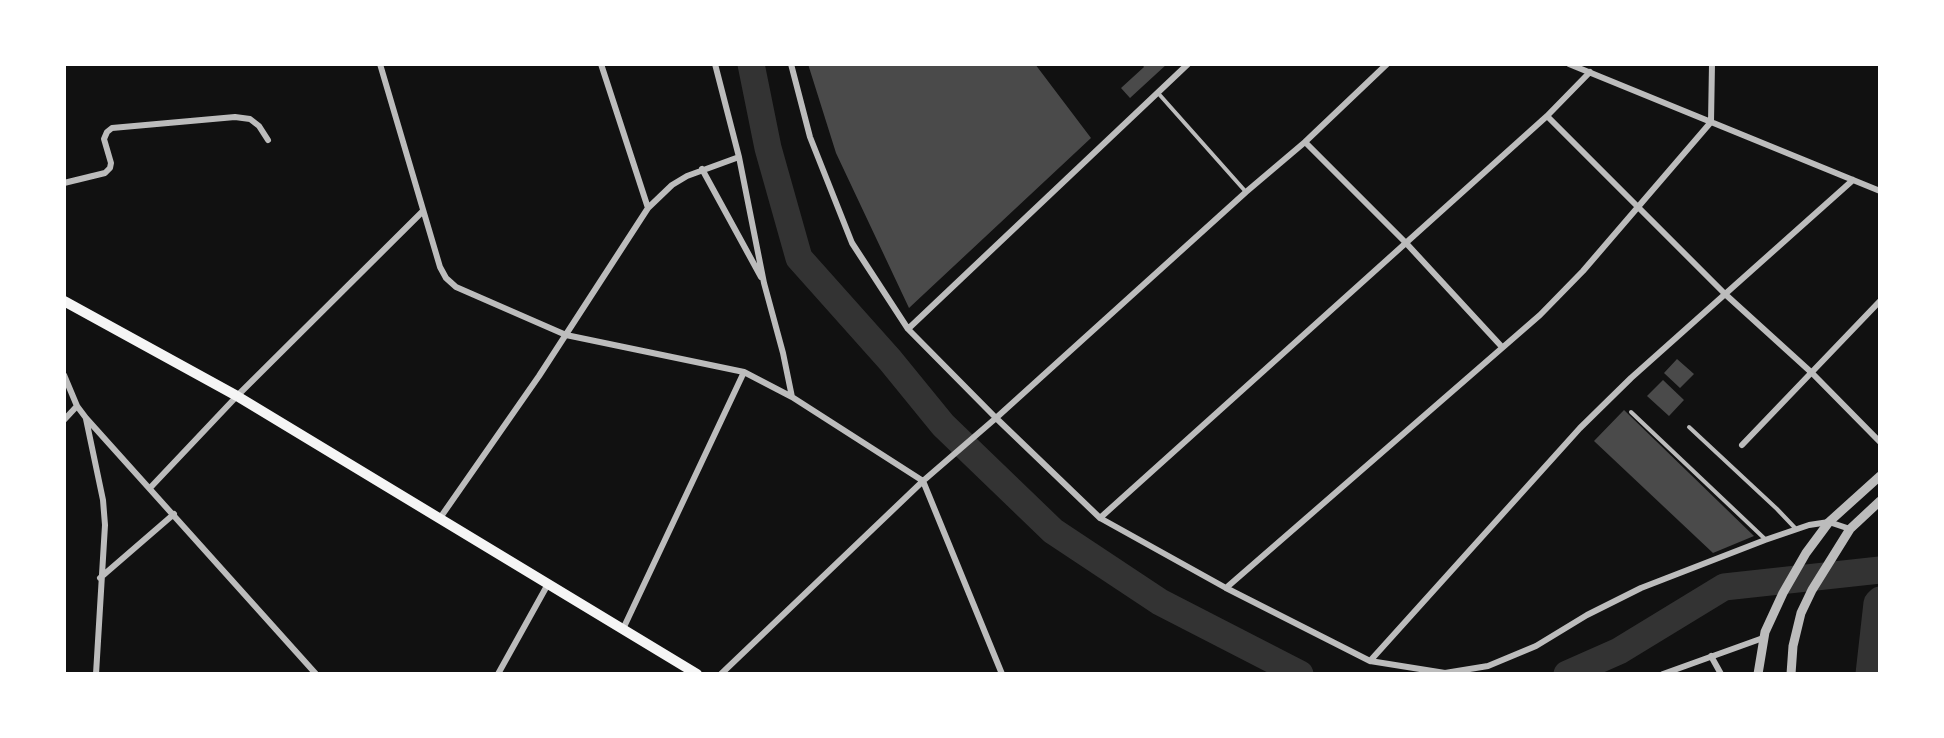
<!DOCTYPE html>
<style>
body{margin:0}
#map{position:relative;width:1944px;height:738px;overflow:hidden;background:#111;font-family:"PT Sans",sans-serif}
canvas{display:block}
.frame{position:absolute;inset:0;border:66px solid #fff;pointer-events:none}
</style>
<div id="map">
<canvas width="1944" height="738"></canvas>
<div class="frame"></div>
</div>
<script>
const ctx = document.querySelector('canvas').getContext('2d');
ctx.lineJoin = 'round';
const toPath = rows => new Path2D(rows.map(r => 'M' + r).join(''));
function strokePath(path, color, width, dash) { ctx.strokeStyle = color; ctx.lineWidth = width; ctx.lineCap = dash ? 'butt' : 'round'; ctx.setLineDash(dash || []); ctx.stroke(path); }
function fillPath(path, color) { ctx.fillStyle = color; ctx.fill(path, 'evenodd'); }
const river = toPath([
 [751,64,768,148,799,258,890,360,943,425,1053,531,1160,602,1300,674],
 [1567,674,1619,651,1724,587,1880,570],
 [1869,674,1877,603,1880,600]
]);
const building = toPath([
 [808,64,1035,64,1091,138,909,308,836,153],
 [1142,64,1167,64,1130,98,1121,88,1144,67],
 [1677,359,1694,374,1680,388,1664,373],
 [1663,380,1684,400,1669,416,1647,396],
 [1624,410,1754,536,1713,553,1594,441]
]);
const service = toPath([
 [1158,93,1246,192],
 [1631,412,1765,539],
 [1689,427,1777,509,1796,529]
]);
const minor = toPath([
 [380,64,440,267,446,278,456,287,566,335,744,372,792,397,923,481],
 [715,64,739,157,764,283,783,353,792,397],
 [791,64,810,137,852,243,908,329,996,418,1100,518,1226,588,1370,661,1445,673,1488,666,1536,646,1587,615,1641,588,1765,540,1809,525,1829,522,1850,529],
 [1569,64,1880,191],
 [1547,116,1725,294,1812,373,1880,442],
 [1305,142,1406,243,1502,347],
 [702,169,761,277],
 [64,183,105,173,110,168,111,163,104,139,107,132,112,128,235,117,250,119,259,126,268,140],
 [648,208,672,185,687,176,739,157],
 [908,329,1188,64],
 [64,375,77,406,86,418,316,674],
 [86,419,103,500,105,525,96,674],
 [64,420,77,406],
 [1742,445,1880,301],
 [923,481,1002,674],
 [150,488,237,396,423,211],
 [440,518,539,376,648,208,601,64],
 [1100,518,1547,116,1590,72],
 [100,578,174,514],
 [1226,588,1540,315,1583,271,1711,122,1712,64],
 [623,629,744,372],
 [1711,656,1721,674],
 [1370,661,1580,428,1631,378,1853,180],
 [498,674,548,584],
 [721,674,923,481,996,418,1246,192,1305,142,1387,64],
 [1663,674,1763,638]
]);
const tertiary = toPath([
 [1758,674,1765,632,1783,593,1806,553,1829,522,1880,476],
 [1791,674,1793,646,1801,613,1812,590,1850,529,1880,501]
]);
const secondary = toPath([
 [64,301,237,396,697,674]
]);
strokePath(river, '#333', 27);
fillPath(building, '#4a4a4a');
strokePath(service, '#bcbcbc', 4);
strokePath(minor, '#bcbcbc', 6);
strokePath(tertiary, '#bcbcbc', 9);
strokePath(secondary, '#f5f5f5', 10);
</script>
